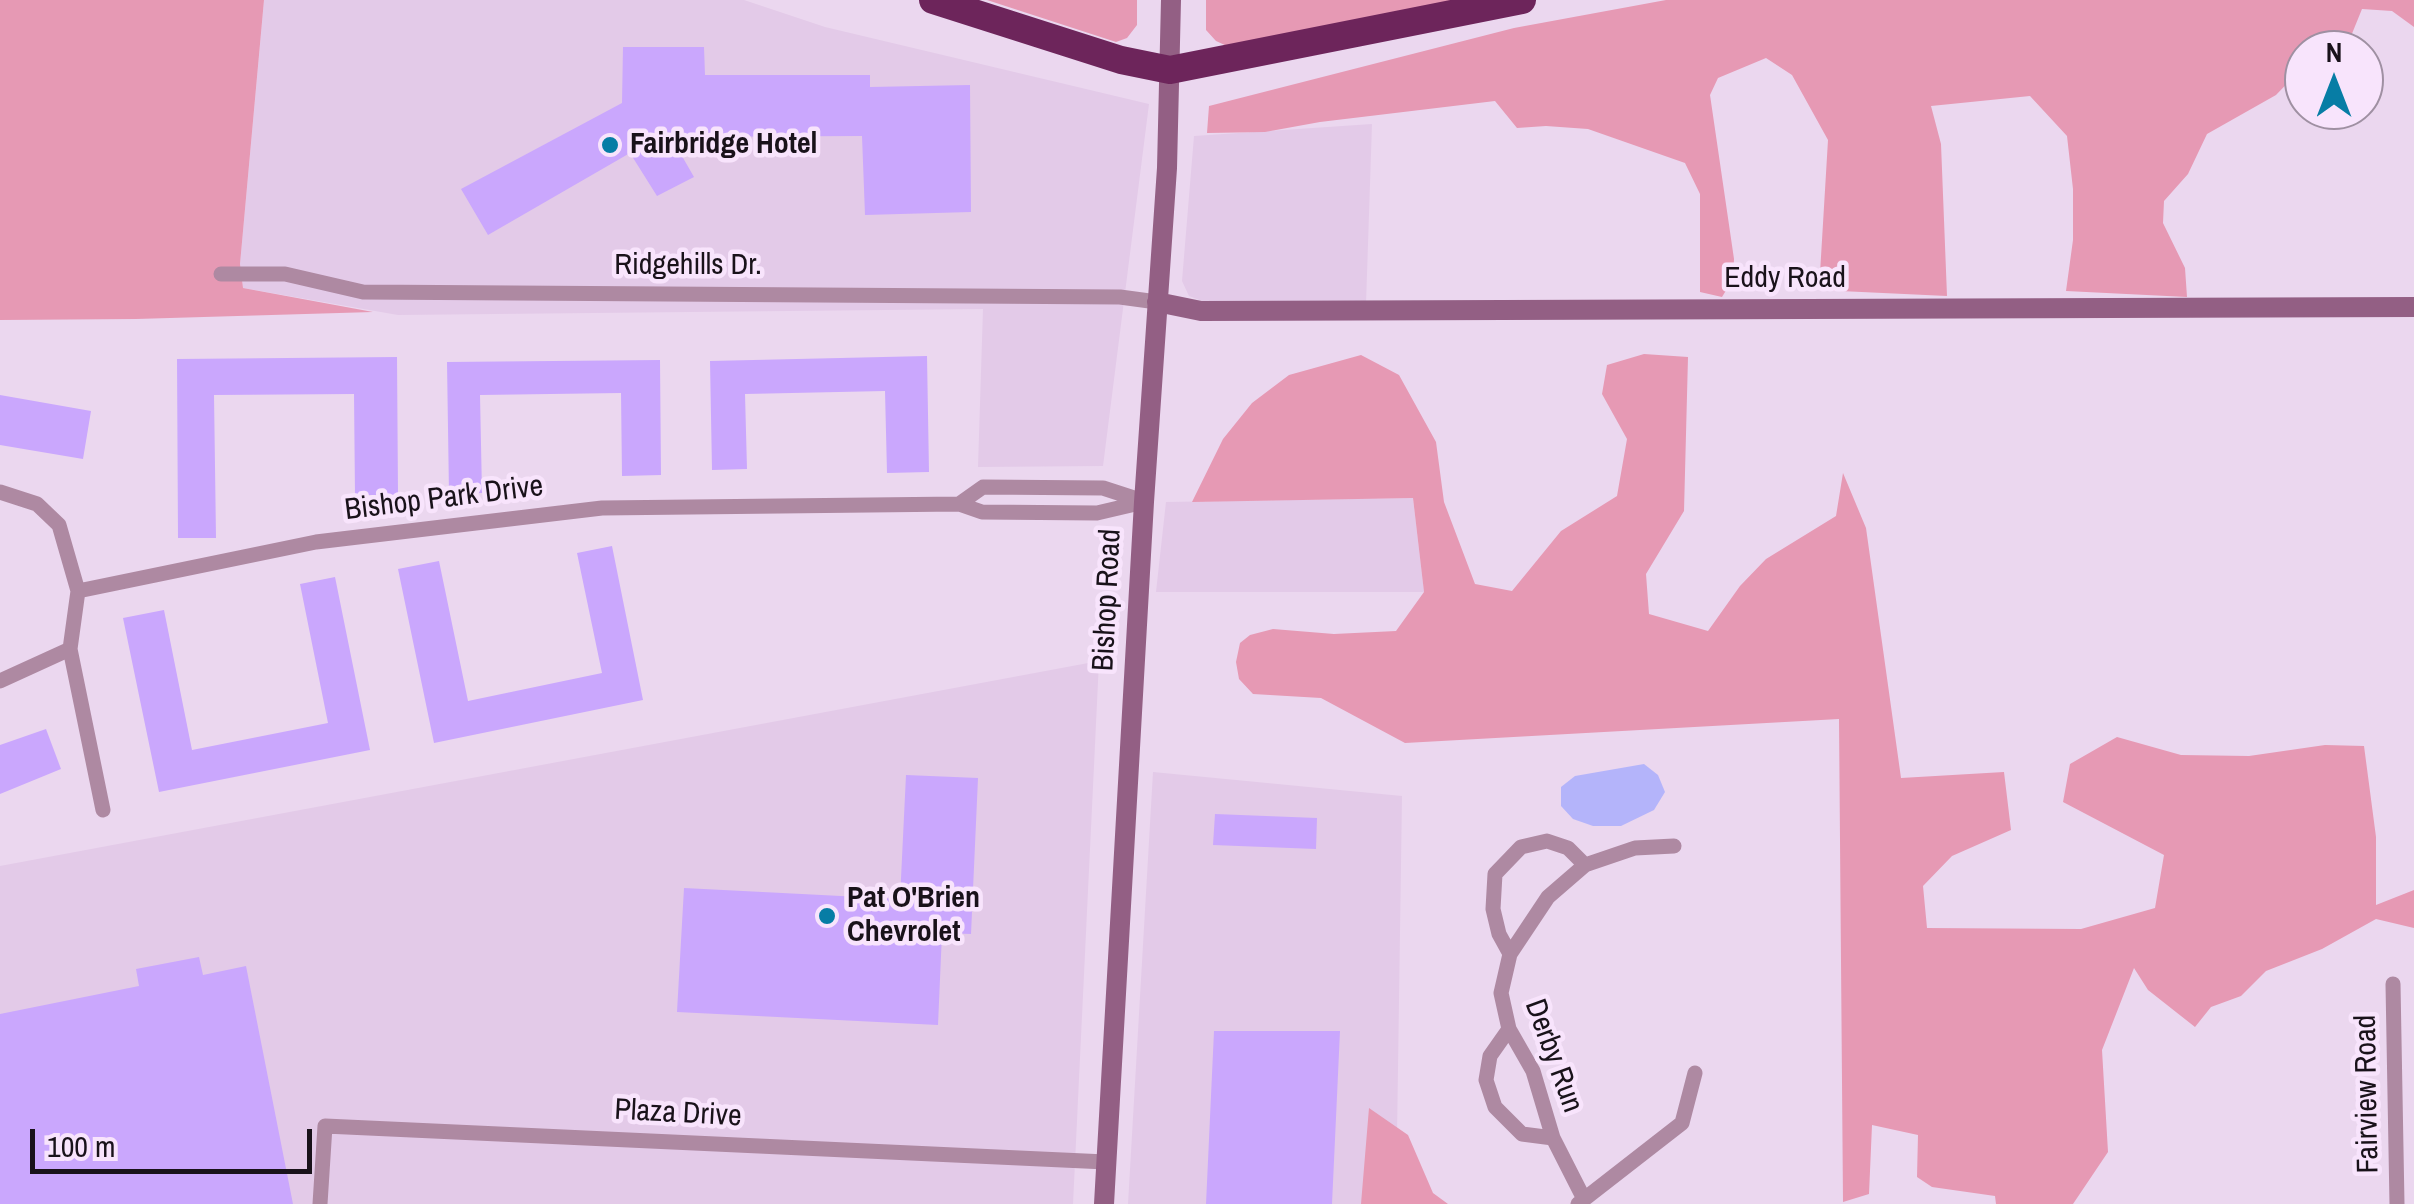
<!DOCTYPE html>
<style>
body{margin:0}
#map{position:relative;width:2414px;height:1204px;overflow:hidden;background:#ebd7ef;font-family:"Archivo Narrow",sans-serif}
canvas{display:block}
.north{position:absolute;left:2284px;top:30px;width:100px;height:100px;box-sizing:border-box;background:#f8e4fc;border:2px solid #9f90a2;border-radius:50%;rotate:0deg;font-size:28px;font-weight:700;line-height:40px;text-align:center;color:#19121a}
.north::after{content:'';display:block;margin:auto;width:35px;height:45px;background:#077da5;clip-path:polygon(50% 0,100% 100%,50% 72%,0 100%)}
.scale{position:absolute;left:30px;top:1129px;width:282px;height:45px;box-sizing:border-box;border:5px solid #19121a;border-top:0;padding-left:12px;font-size:30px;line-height:35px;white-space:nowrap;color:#19121a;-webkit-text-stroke:8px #f8e4fc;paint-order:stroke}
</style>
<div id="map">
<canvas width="2414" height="1204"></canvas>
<div class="north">N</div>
<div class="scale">100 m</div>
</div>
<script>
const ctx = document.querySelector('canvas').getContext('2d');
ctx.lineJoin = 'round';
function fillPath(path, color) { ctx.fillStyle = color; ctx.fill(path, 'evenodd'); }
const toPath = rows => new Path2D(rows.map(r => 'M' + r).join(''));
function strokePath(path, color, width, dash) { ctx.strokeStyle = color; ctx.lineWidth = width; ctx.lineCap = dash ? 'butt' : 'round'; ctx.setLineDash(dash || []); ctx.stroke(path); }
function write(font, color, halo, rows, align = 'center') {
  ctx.font = font + ' "Archivo Narrow",sans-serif'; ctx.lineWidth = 9; ctx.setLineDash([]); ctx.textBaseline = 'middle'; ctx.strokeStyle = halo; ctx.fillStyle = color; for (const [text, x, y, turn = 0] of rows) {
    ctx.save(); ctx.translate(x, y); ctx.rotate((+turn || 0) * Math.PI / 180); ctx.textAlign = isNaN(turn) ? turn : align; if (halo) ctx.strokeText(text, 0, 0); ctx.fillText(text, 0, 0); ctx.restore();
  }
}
const built = toPath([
 [264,0,744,0,825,27,1149,104,1103,466,978,467,983,309,398,315,243,288,240,264],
 [1372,124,1366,304,1215,306,1189,296,1182,281,1194,136],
 [1413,498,1424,592,1156,592,1166,502],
 [1099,661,1073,1204,0,1204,0,866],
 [1153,772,1402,796,1396,1204,1128,1204]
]);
const green = toPath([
 [0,0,264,0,240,264,243,288,373,312,136,319,0,320],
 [987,0,1137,0,1137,25,1127,38,1116,42],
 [1206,0,1469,0,1227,46,1216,41,1206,30],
 [1666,0,2414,0,2414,27,2392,11,2362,9,2349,41,2329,50,2304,50,2304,66,2276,95,2207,134,2188,174,2164,201,2163,223,2185,268,2187,297,2066,291,2073,240,2073,189,2067,136,2030,96,1931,106,1941,144,1947,296,1819,290,1828,140,1792,75,1766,58,1718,78,1710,95,1734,259,1733,279,1722,297,1700,292,1700,194,1685,163,1588,129,1546,126,1517,128,1495,101,1320,122,1265,132,1207,133,1209,106,1514,28],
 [1644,354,1688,357,1684,511,1646,574,1649,614,1708,631,1740,586,1766,559,1836,516,1843,473,1866,528,1901,778,2004,772,2011,830,1952,856,1923,886,1927,928,2081,929,2155,908,2164,855,2063,802,2070,764,2117,737,2181,755,2249,756,2325,745,2364,746,2376,837,2376,905,2414,890,2414,928,2376,919,2322,949,2266,971,2241,996,2211,1007,2195,1027,2148,990,2134,968,2102,1050,2108,1152,2073,1204,1996,1204,1995,1196,1932,1187,1917,1177,1918,1135,1872,1125,1869,1194,1843,1202,1839,719,1405,743,1321,698,1253,694,1239,679,1236,662,1240,643,1250,635,1273,629,1334,634,1396,631,1424,592,1413,498,1192,502,1223,439,1252,403,1289,375,1361,355,1399,375,1436,442,1444,502,1475,584,1512,591,1561,531,1617,496,1627,439,1602,394,1607,365],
 [1369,1108,1408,1135,1433,1193,1448,1204,1361,1204]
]);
const water = toPath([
 [1644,764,1658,775,1665,792,1654,810,1621,826,1593,826,1573,819,1561,806,1561,787,1575,776]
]);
const building = toPath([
 [623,47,704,47,705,75,870,75,870,87,970,85,971,212,865,215,862,136,671,137,694,177,657,196,630,153,488,235,461,189,622,103],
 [927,356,929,472,887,473,885,391,745,394,747,469,712,470,710,361],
 [397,357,398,495,355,495,354,394,214,395,216,538,178,538,177,359],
 [660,360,661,475,622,476,621,393,480,395,482,493,449,494,447,362],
 [0,395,91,411,83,459,0,445],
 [612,546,643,700,434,743,398,569,439,561,468,701,602,673,577,553],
 [335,577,370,750,159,792,123,618,164,610,192,750,328,723,300,584],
 [46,729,61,769,0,794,0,745],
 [906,775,978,778,971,934,942,933,938,1025,677,1012,684,888,900,899],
 [1215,814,1317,818,1316,849,1213,845],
 [199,957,203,975,246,966,293,1204,0,1204,0,1014,139,986,136,969],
 [1214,1031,1340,1031,1332,1204,1206,1204]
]);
const street = toPath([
 [221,274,285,274,363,292,1120,297,1157,302],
 [0,492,37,504,59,525,78,591,316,542,602,508,959,504,982,512,1097,513,1144,502],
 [959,504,983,487,1103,488,1143,501],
 [78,591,70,649,103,810],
 [0,681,70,649],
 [1510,954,1499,934,1493,909,1495,874,1521,847,1547,841,1568,848,1585,865],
 [2393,984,2397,1204],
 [1509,1029,1490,1056,1486,1080,1495,1107,1522,1134,1553,1138],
 [1584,1199,1553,1138,1533,1071,1509,1029,1501,993,1510,954,1548,897,1585,865,1635,848,1674,846],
 [320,1204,325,1126,1106,1162],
 [1578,1204,1682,1123,1695,1073]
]);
const secondary = toPath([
 [1157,302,1201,311,2414,307],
 [1104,1204,1144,502,1167,168,1171,0]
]);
const highway = toPath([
 [933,0,1121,60,1170,70,1522,0]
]);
const markers = [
 [610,145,10,"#077da5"],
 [827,916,10,"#077da5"]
];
const poiNames = [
 ["Fairbridge Hotel",630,145],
 ["Pat O'Brien",847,899],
 ["Chevrolet",847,933]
];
const streetNames = [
 ["Ridgehills Dr.",688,266],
 ["Eddy Road",1785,279],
 ["Bishop Park Drive",444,499,-7],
 ["Bishop Road",1108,600,-87],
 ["Derby Run",1553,1056,70],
 ["Fairview Road",2368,1094,-91],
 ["Plaza Drive",678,1114,3]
];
fillPath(built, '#e3cae8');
fillPath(green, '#e699b4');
fillPath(water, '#b4b4fa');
fillPath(building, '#caa7fd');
strokePath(street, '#ae89a2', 15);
strokePath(secondary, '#935f84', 20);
strokePath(highway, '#6d255b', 28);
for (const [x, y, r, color] of markers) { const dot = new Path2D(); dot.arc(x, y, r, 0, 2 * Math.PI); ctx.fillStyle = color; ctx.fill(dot); strokePath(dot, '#f8e4fc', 4); }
write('bold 30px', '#19121a', '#f8e4fc', poiNames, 'left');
write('30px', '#19121a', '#f8e4fc', streetNames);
</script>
